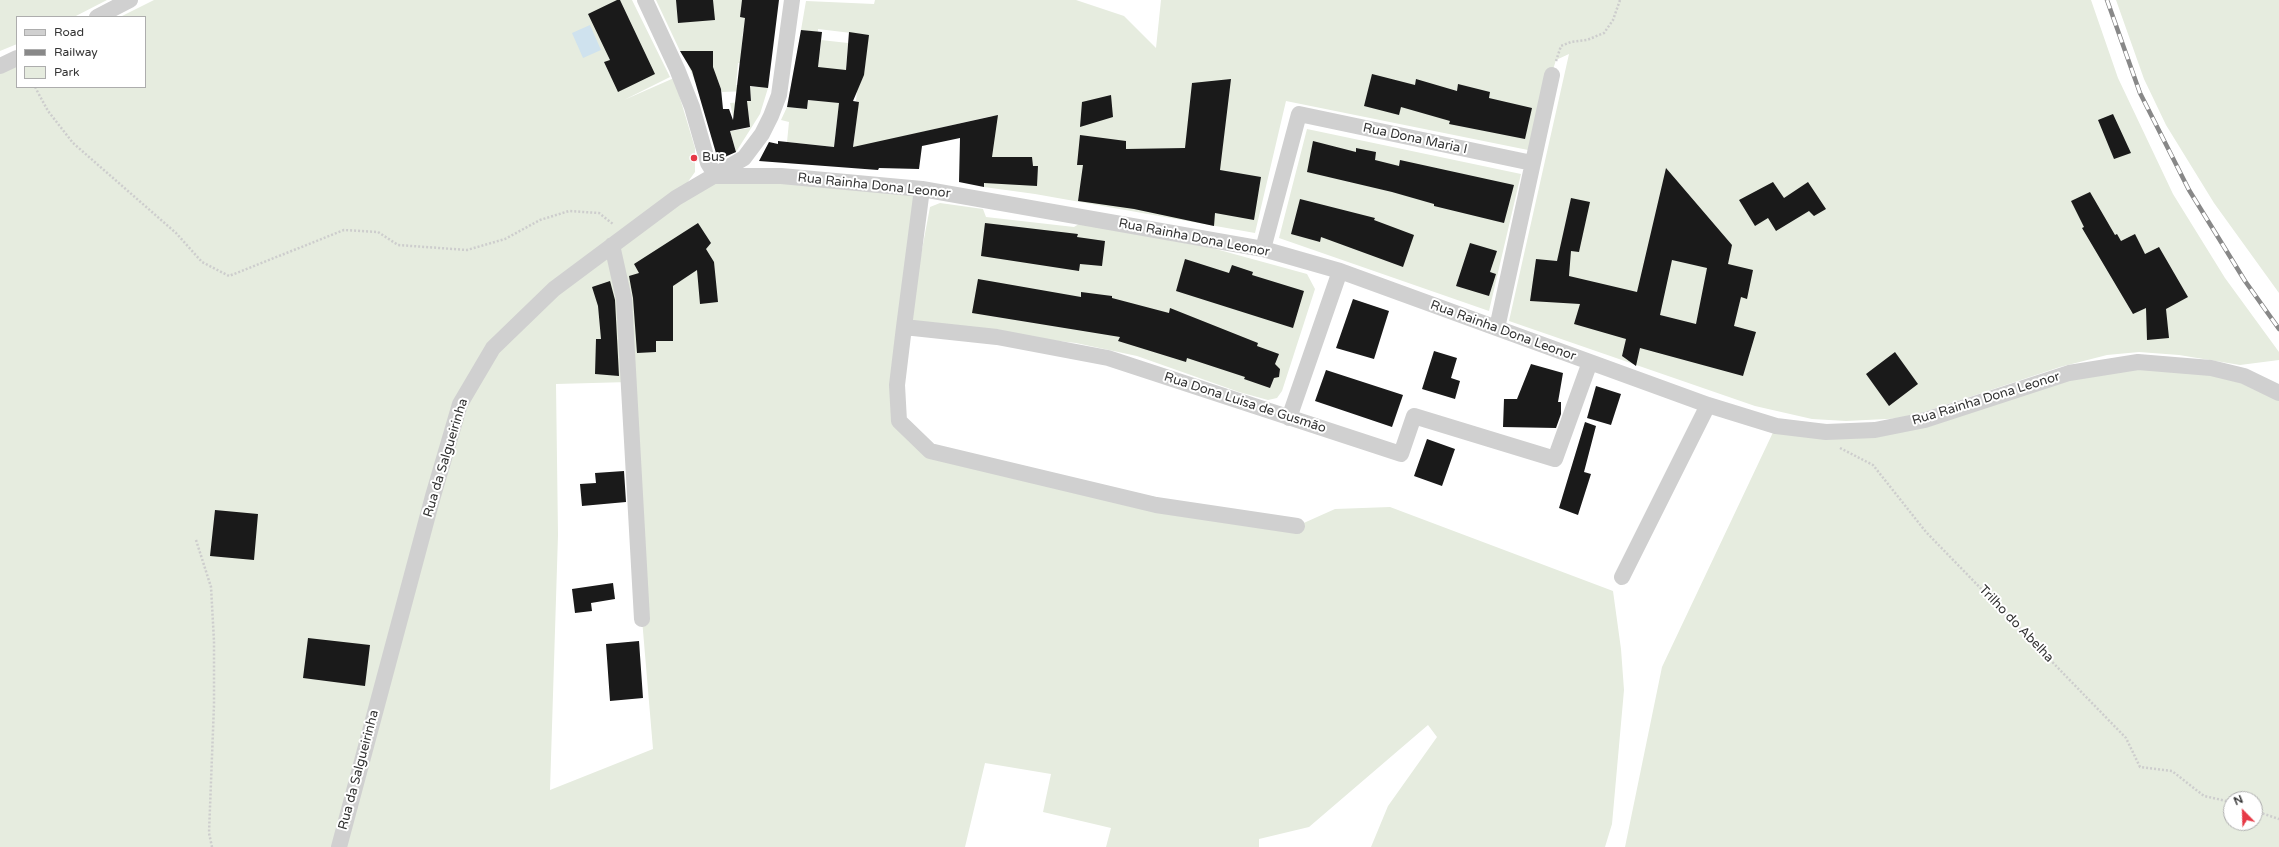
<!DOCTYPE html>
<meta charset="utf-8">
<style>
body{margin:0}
#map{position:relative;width:2279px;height:847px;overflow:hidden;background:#fff;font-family:"Varela Round",sans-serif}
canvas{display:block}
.legend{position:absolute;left:16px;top:16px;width:130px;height:72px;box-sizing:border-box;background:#fff;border:1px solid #adadad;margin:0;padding:5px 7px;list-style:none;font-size:12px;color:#333}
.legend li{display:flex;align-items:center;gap:8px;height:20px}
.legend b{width:20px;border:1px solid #adadad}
.north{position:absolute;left:2223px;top:791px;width:40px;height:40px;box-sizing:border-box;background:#fff;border:1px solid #adadad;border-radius:50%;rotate:337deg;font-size:11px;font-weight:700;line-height:16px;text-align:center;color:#333}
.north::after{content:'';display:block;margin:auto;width:14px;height:18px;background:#e63946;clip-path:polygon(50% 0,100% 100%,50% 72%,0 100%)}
</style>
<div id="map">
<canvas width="2279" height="847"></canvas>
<ul class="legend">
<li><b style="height:5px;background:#d0d0d0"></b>Road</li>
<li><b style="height:5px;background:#888"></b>Railway</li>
<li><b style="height:11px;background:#e6ecdf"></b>Park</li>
</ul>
<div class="north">N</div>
</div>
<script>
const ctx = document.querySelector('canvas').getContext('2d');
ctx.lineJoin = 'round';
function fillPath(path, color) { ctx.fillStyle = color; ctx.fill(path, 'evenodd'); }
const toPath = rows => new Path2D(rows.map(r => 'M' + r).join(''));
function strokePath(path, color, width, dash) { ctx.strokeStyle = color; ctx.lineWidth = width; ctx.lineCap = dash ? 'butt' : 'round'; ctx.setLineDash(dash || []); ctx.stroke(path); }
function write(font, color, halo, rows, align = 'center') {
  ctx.font = font + ' "Varela Round",sans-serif'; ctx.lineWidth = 4; ctx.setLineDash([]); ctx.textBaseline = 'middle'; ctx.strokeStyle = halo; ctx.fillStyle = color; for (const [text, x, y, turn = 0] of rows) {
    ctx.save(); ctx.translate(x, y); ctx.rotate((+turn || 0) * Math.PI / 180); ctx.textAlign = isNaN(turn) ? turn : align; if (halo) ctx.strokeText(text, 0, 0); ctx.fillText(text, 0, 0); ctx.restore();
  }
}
const green = toPath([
 [0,0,107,0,74,17,17,17,17,44,0,51],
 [154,0,632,0,670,77,624,100,674,78,695,148,695,172,677,197,717,180,918,191,899,421,930,451,1297,526,1335,509,1390,507,1613,591,1621,649,1624,690,1612,824,1605,847,1371,847,1388,806,1437,737,1428,725,1309,827,1259,839,1259,847,1106,847,1111,828,1043,812,1051,774,985,763,965,847,0,847,0,71,17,64,17,87,145,87,145,17,120,17],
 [629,382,642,619,653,749,550,790,558,535,556,384],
 [656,0,742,0,741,17,776,20,774,32,743,30,741,56,771,66,738,63,736,85,768,88,760,114,736,152,730,131,750,128,748,112,733,116,730,103,751,101,750,91,722,92,717,78,695,82,688,64,713,61,713,51,680,51],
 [875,0,1076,0,1124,16,1156,48,1161,0,2091,0,2118,78,2173,194,2225,278,2279,352,2279,360,2240,365,2179,355,2139,352,2107,355,2060,367,1906,418,1846,421,1812,419,1755,406,1509,321,1569,54,1556,60,1528,150,1286,101,1255,233,1035,194,984,187,989,136,997,117,992,116,853,148,857,114,838,112,834,147,787,142,789,122,781,120,787,107,807,109,808,100,859,104,859,102,856,101,857,91,864,74,868,35,818,29,818,32,801,30,806,1,874,4],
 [2116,0,2279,0,2279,293,2214,203,2166,125,2144,79],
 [821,40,848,43,845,81,795,66,820,51],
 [1307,129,1521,174,1489,311,1279,238],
 [940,203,983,209,986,217,1074,227,1079,224,1212,248,1307,274,1315,289,1282,391,1277,398,1268,400,1239,392,1137,356,1076,343,908,324,930,207],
 [2102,366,2211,368,2279,393,2279,847,1625,847,1662,667,1776,426,1875,430],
 [2231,799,2255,799,2255,823,2231,823]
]);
const water = toPath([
 [590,25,601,50,583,58,572,33]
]);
const building = toPath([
 [617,0,620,0,655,74,618,92,604,62,610,60,588,14],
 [676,0,713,0,715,20,678,23],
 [742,0,779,0,768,88,750,86,751,101,747,101,750,127,730,131,736,152,718,160,692,71,680,51,713,51,713,67,721,89,723,109,729,109,733,120,745,18,740,17],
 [801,30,822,32,818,67,846,70,849,32,869,35,864,75,853,101,859,102,853,147,998,115,992,157,1032,157,1033,166,1038,166,1037,186,984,183,984,187,959,182,960,138,922,146,919,169,879,168,878,170,759,161,769,142,778,144,778,141,834,147,839,103,808,100,807,109,787,107],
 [1372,74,1415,85,1416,79,1457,91,1458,84,1490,92,1489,98,1532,108,1525,139,1449,124,1450,121,1401,107,1399,115,1364,106],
 [1231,79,1220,170,1261,177,1254,220,1215,213,1214,226,1134,209,1078,201,1083,165,1077,165,1080,135,1126,141,1126,149,1185,148,1192,83],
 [1111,95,1113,117,1080,127,1082,102],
 [2113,114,2131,153,2114,159,2098,120],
 [1313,141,1356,152,1356,148,1376,152,1375,160,1399,166,1400,160,1514,185,1504,223,1434,206,1434,204,1392,192,1307,172],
 [1666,168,1732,245,1728,264,1753,270,1747,299,1741,297,1734,326,1756,332,1743,376,1640,348,1636,366,1622,356,1626,339,1574,324,1580,304,1530,301,1536,259,1557,261,1571,198,1590,202,1579,252,1571,251,1569,276,1637,292],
 [1672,260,1707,268,1696,324,1660,315],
 [1773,182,1784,198,1808,182,1826,209,1814,216,1809,211,1776,231,1768,218,1755,226,1739,200],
 [2090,192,2115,235,2117,234,2121,241,2135,234,2145,254,2159,247,2188,297,2166,309,2169,338,2147,340,2146,308,2133,314,2082,228,2084,227,2071,201],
 [1300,199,1375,218,1374,220,1414,235,1403,267,1321,237,1320,242,1291,234],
 [698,223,711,243,706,249,714,262,718,302,700,304,697,270,673,286,673,341,656,341,656,352,637,353,633,298,629,276,639,273,634,264],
 [985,223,1078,234,1077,237,1105,241,1102,266,1080,264,1079,271,981,256],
 [1470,243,1497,251,1490,272,1496,274,1489,296,1456,286],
 [1185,259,1229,273,1232,265,1253,272,1252,275,1304,291,1293,328,1176,291],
 [978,279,1081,297,1081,292,1112,296,1112,298,1169,313,1170,308,1258,343,1257,346,1279,354,1275,364,1280,369,1279,377,1274,378,1270,388,1244,379,1245,377,1187,358,1186,362,1118,341,1120,337,972,313],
 [610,281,615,300,619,376,595,374,596,339,601,339,598,306,592,287],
 [1353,299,1389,311,1374,359,1336,348],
 [1434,351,1457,358,1451,378,1460,381,1455,399,1422,389],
 [1895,352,1918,384,1889,406,1866,374],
 [1531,364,1563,373,1558,402,1561,402,1561,414,1556,428,1503,427,1504,399,1517,399],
 [1326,370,1403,395,1392,427,1315,401],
 [1596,386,1621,394,1611,425,1587,418],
 [1585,422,1596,426,1584,472,1591,474,1578,515,1559,508],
 [1427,439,1455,449,1442,486,1414,476],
 [624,471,626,502,582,506,580,484,596,483,595,473],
 [215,510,258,514,254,560,210,556],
 [613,583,615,599,591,603,592,611,575,613,572,589],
 [308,638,370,645,365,686,303,678],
 [639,641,643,698,610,701,606,644]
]);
const path = toPath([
 [1556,61,1561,46,1571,42,1587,40,1604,33,1613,20,1620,0],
 [35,87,48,111,73,143,176,233,202,262,229,276,344,230,378,232,398,245,467,250,505,239,540,220,569,211,599,213,613,224],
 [1840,448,1873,465,1926,532,2126,738,2140,767,2172,771,2204,796,2231,802],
 [196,540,211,587,214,641,214,705,209,833,212,847],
 [2255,811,2279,819]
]);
const minor = toPath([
 [645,0,677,69,692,107,708,163,716,176],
 [97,17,130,0],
 [0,66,17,58],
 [716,176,781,176,922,189,1263,249,1340,271,1708,405,1776,426,1826,432,1875,430,1925,420,2069,373,2138,362,2211,368,2244,376,2279,393],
 [922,189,904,327,997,337,1108,358,1401,454,1414,416,1555,459,1590,362],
 [612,245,624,299,642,619],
 [1263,249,1299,114,1532,163],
 [904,327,897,385,899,421,930,451,1156,505,1297,526],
 [1497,328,1552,75],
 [1289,418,1340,271],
 [1622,577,1708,405],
 [339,847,433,496,460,404,493,348,554,289,676,198,744,158,762,134,771,116,779,95,792,0]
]);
const rail = toPath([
 [2107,0,2140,93,2189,190,2245,281,2279,329]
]);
const markers = [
 [694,158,4,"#e63946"]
];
const streetNames = [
 ["Rua Dona Maria I",1415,139,12],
 ["Rua Rainha Dona Leonor",874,186,6],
 ["Rua Rainha Dona Leonor",1194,238,11],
 ["Rua Rainha Dona Leonor",1503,331,20],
 ["Rua Rainha Dona Leonor",1986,399,-17],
 ["Rua Dona Luisa de Gusmão",1245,403,18],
 ["Rua da Salgueirinha",446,458,-73],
 ["Trilho do Abelha",2016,624,46],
 ["Rua da Salgueirinha",359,770,-75]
];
const poiNames = [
 ["Bus",702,158]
];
fillPath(green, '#e6ecdf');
fillPath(water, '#cfe2ee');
fillPath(building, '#1a1a1a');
strokePath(path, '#cdcdcd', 2.5, [2, 2]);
strokePath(minor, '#d0d0d0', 16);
strokePath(rail, '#888', 4.5);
strokePath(rail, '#fff', 3, [9]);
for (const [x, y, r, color] of markers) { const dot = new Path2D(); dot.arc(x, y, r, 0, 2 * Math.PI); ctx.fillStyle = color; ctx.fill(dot); strokePath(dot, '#fff', 1.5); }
write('13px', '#333', '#fff', streetNames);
write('13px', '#333', '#fff', poiNames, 'left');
</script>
